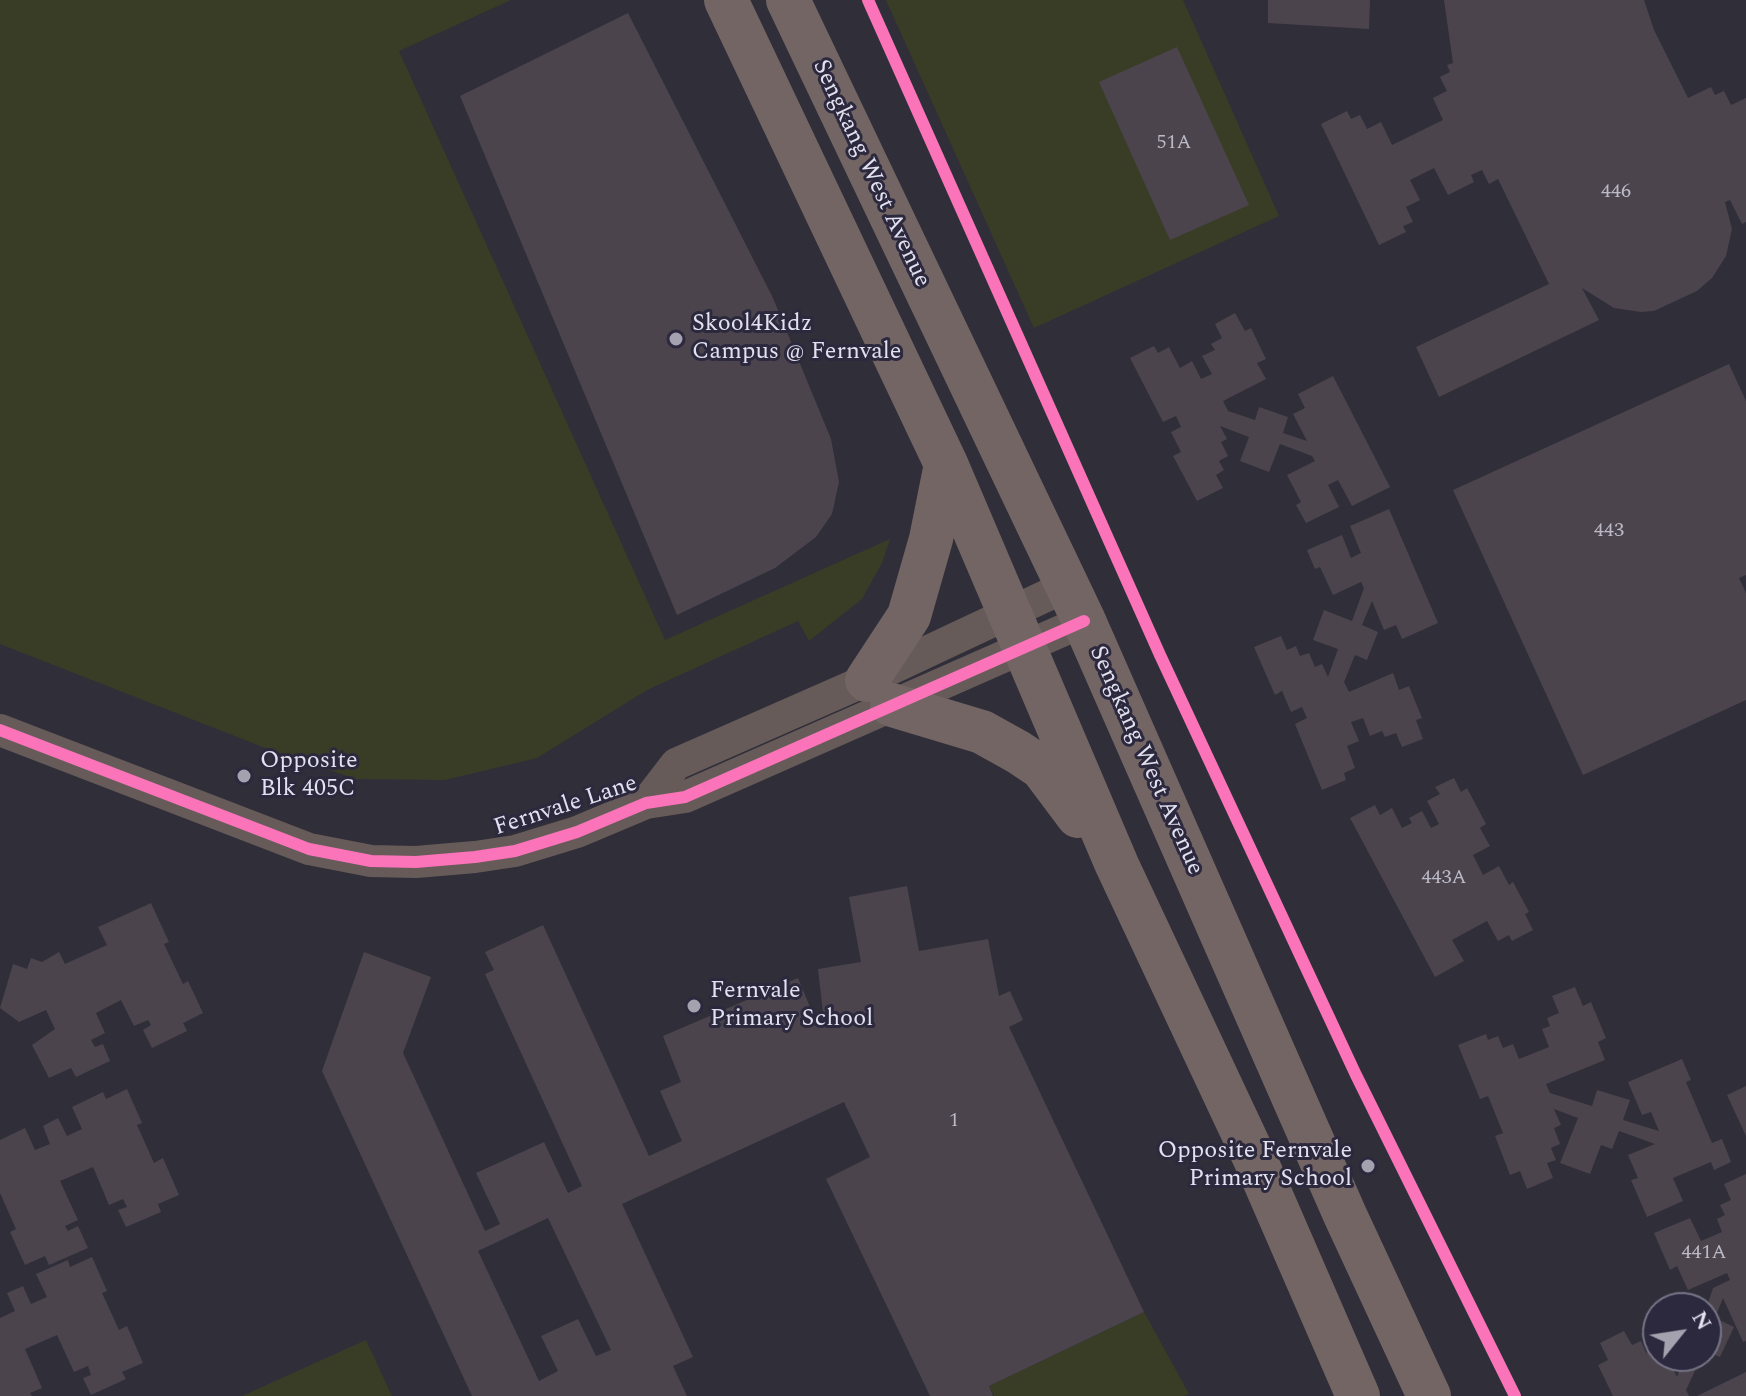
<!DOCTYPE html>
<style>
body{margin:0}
#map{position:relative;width:1746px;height:1396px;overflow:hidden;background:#302e39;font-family:Spectral,serif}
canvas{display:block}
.north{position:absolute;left:1642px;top:1292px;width:80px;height:80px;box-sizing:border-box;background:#2c293e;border:2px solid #757385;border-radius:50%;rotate:60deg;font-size:22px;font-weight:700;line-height:32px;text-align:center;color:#e2e1ef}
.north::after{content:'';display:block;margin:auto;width:28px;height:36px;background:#a4a2af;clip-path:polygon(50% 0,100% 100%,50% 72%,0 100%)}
</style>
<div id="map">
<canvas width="1746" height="1396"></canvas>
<div class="north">N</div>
</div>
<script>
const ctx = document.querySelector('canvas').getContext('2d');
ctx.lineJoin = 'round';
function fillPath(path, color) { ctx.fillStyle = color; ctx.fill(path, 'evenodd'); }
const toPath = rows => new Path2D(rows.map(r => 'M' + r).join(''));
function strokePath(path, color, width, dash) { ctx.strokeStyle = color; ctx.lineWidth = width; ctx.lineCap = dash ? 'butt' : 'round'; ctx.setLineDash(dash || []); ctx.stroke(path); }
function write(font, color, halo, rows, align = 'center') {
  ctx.font = font + ' Spectral,serif'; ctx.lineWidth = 6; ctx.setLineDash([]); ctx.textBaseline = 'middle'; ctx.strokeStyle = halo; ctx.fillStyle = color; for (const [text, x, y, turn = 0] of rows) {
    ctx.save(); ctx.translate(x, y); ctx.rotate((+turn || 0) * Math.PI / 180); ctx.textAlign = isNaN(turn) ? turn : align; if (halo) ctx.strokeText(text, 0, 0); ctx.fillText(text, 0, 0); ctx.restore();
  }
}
const green = toPath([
 [0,0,511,0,399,51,665,640,890,539,882,563,862,599,809,641,798,621,647,690,537,758,445,780,356,779,268,749,0,644],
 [886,0,1183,0,1279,216,1034,328],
 [1144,1312,1189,1394,1184,1396,994,1396,989,1386],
 [366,1340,392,1396,242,1396]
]);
const building = toPath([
 [1268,0,1370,0,1369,29,1268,23],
 [1444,0,1644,0,1654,30,1688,98,1711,87,1715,95,1724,91,1731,105,1746,98,1746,222,1742,224,1730,200,1725,202,1732,229,1726,256,1712,278,1697,291,1654,311,1641,312,1614,308,1582,288,1599,320,1439,397,1416,347,1549,284,1498,179,1489,184,1482,170,1471,175,1474,182,1448,195,1434,168,1410,180,1420,200,1406,207,1413,222,1403,226,1406,232,1379,245,1321,124,1347,111,1351,119,1360,115,1367,129,1381,122,1392,145,1443,120,1433,98,1447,91,1440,77,1450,72,1447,65,1453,63],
 [628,13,773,298,831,439,839,482,832,514,816,537,775,568,677,615,460,96],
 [1177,47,1249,205,1170,240,1099,82],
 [1235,313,1245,331,1251,328,1266,359,1257,363,1266,379,1223,401,1228,411,1255,420,1259,407,1288,417,1283,433,1307,441,1293,414,1305,408,1298,394,1333,376,1390,487,1352,506,1338,480,1328,485,1339,507,1306,523,1296,505,1301,502,1287,475,1315,461,1312,456,1280,444,1269,472,1240,461,1249,437,1220,426,1227,439,1221,442,1228,456,1219,461,1224,470,1216,475,1223,488,1197,501,1173,456,1181,452,1171,432,1181,427,1176,416,1163,422,1130,358,1154,346,1158,353,1169,347,1180,368,1192,361,1201,379,1212,374,1202,356,1215,350,1211,344,1222,338,1215,324],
 [1729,364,1746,401,1746,575,1739,578,1746,593,1746,700,1583,775,1453,490],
 [1389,509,1438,623,1402,639,1396,625,1384,630,1372,601,1362,625,1378,632,1367,660,1355,655,1344,682,1349,692,1393,673,1399,690,1409,686,1422,718,1416,720,1423,739,1402,747,1396,733,1385,737,1382,731,1370,736,1363,718,1351,722,1359,741,1347,746,1355,768,1344,773,1346,780,1322,790,1295,724,1307,718,1302,707,1291,712,1282,691,1275,695,1254,647,1281,636,1287,650,1296,646,1300,656,1309,653,1315,667,1322,664,1328,677,1338,649,1313,640,1324,610,1352,621,1364,588,1361,582,1333,595,1320,567,1315,569,1307,550,1342,535,1351,558,1361,553,1350,526],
 [1454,778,1461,792,1467,788,1486,824,1480,828,1490,846,1473,855,1483,875,1499,866,1509,885,1513,882,1529,912,1525,914,1533,930,1512,941,1509,935,1498,941,1487,921,1452,940,1464,961,1435,977,1350,818,1375,805,1380,815,1392,808,1402,828,1412,823,1409,818,1422,811,1431,828,1439,824,1427,801,1440,794,1435,787],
 [907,886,919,951,988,939,999,996,1010,991,1023,1020,1009,1027,1144,1312,989,1386,993,1396,930,1396,826,1179,870,1157,844,1102,622,1204,693,1357,673,1366,687,1396,472,1396,322,1071,364,952,431,977,403,1053,485,1231,500,1224,476,1173,544,1142,568,1193,582,1186,485,974,494,970,485,952,543,925,649,1156,682,1141,660,1091,681,1082,663,1036,798,978,817,1024,824,1021,818,969,861,962,849,897],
 [548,1218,611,1350,596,1356,578,1319,541,1336,558,1371,539,1381,478,1251],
 [151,903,169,942,164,944,183,984,188,981,203,1013,183,1023,187,1031,152,1048,143,1030,151,1025,148,1020,134,1026,121,1000,96,1013,105,1033,91,1040,95,1047,103,1044,110,1061,76,1077,71,1068,49,1078,32,1045,55,1029,46,1010,19,1022,0,1008,13,964,27,969,31,958,42,962,59,952,65,964,107,945,98,927],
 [1575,987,1583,1006,1591,1002,1606,1038,1598,1042,1605,1060,1546,1084,1550,1093,1592,1106,1597,1090,1630,1100,1623,1120,1659,1131,1651,1112,1642,1115,1628,1082,1682,1059,1691,1080,1686,1082,1712,1143,1722,1139,1731,1162,1714,1170,1711,1162,1673,1178,1683,1201,1647,1217,1631,1180,1638,1178,1628,1155,1655,1144,1619,1131,1612,1149,1601,1145,1590,1174,1560,1163,1578,1118,1554,1109,1561,1125,1554,1128,1560,1144,1551,1148,1556,1160,1547,1163,1553,1178,1527,1189,1520,1171,1510,1175,1495,1136,1503,1133,1488,1096,1480,1099,1458,1045,1486,1034,1488,1040,1498,1036,1503,1048,1513,1044,1519,1059,1549,1047,1542,1029,1550,1026,1547,1018,1559,1013,1552,996],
 [1746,1086,1746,1136,1727,1095],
 [127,1089,142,1123,137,1125,154,1163,163,1158,179,1195,158,1204,161,1212,126,1227,118,1210,127,1207,123,1199,109,1205,93,1167,60,1181,78,1220,65,1226,68,1231,78,1226,88,1248,49,1265,45,1256,25,1265,10,1232,16,1229,0,1193,0,1140,25,1128,35,1150,50,1144,43,1126,58,1118,67,1136,82,1129,72,1107,103,1092,106,1099],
 [1746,1174,1746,1341,1743,1342,1723,1298,1715,1318,1734,1327,1720,1357,1706,1351,1706,1309,1713,1288,1730,1280,1727,1273,1688,1290,1677,1266,1670,1270,1654,1233,1690,1218,1701,1241,1722,1232,1717,1219,1725,1215,1720,1205,1731,1200,1724,1184],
 [92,1257,107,1291,102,1293,119,1330,127,1326,143,1363,122,1372,126,1379,91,1395,83,1378,91,1375,88,1366,74,1372,57,1335,25,1349,42,1388,30,1393,32,1396,0,1396,0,1318,15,1311,7,1293,23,1286,31,1304,47,1297,36,1274,68,1260,70,1267],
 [1652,1306,1658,1308,1658,1342,1641,1335],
 [1624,1331,1632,1345,1641,1341,1646,1353,1655,1348,1663,1364,1669,1361,1677,1377,1685,1356,1702,1356,1686,1390,1689,1396,1613,1396,1598,1365,1608,1360,1600,1343],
 [1746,1372,1746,1396,1697,1396]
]);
const minor = toPath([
 [0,730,309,849,371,861,416,862,475,857,515,851,577,832,646,803,685,797,1084,621],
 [646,803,676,764,867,680,1067,586]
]);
const secondary = toPath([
 [726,0,946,464,1117,865,1255,1159,1358,1396],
 [788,0,1084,621,1345,1215,1429,1396],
 [867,680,909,616,931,539,946,464],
 [892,705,982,732,1018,752,1042,768,1078,816]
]);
const cycleway = toPath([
 [868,0,1160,655,1356,1075,1515,1396],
 [0,730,309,849,371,861,416,862,475,857,515,851,577,832,646,803,685,797,1084,621]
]);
const markers = [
 [676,339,8,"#a4a2af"],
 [244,776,8,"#a4a2af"],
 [694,1006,8,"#a4a2af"],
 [1368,1166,8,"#a4a2af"]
];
const numberNames = [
 ["51A",1174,144],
 ["446",1616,193],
 ["443",1609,532],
 ["443A",1444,879],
 ["1",954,1122],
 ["441A",1704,1254]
];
const streetNames = [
 ["Sengkang West Avenue",870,174,65],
 ["Sengkang West Avenue",1145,761,66],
 ["Fernvale Lane",566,807,-18]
];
const poiNames = [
 ["Skool4Kidz",692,325],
 ["Campus @ Fernvale",692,353],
 ["Opposite",260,762],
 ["Blk 405C",260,790],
 ["Fernvale",710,992],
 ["Primary School",710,1020],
 ["Opposite Fernvale",1352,1152,"right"],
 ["Primary School",1352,1180,"right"]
];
fillPath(green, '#393d26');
fillPath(building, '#4b444d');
strokePath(minor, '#665b59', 32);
strokePath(secondary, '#726564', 44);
strokePath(cycleway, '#fb73b8', 12);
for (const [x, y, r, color] of markers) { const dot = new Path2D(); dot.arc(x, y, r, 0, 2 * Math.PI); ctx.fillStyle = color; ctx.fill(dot); strokePath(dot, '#2c293e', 3); }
write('20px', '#bcbac6', null, numberNames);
write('24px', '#e2e1ef', '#2c293e', streetNames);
write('24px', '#e2e1ef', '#2c293e', poiNames, 'left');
</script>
